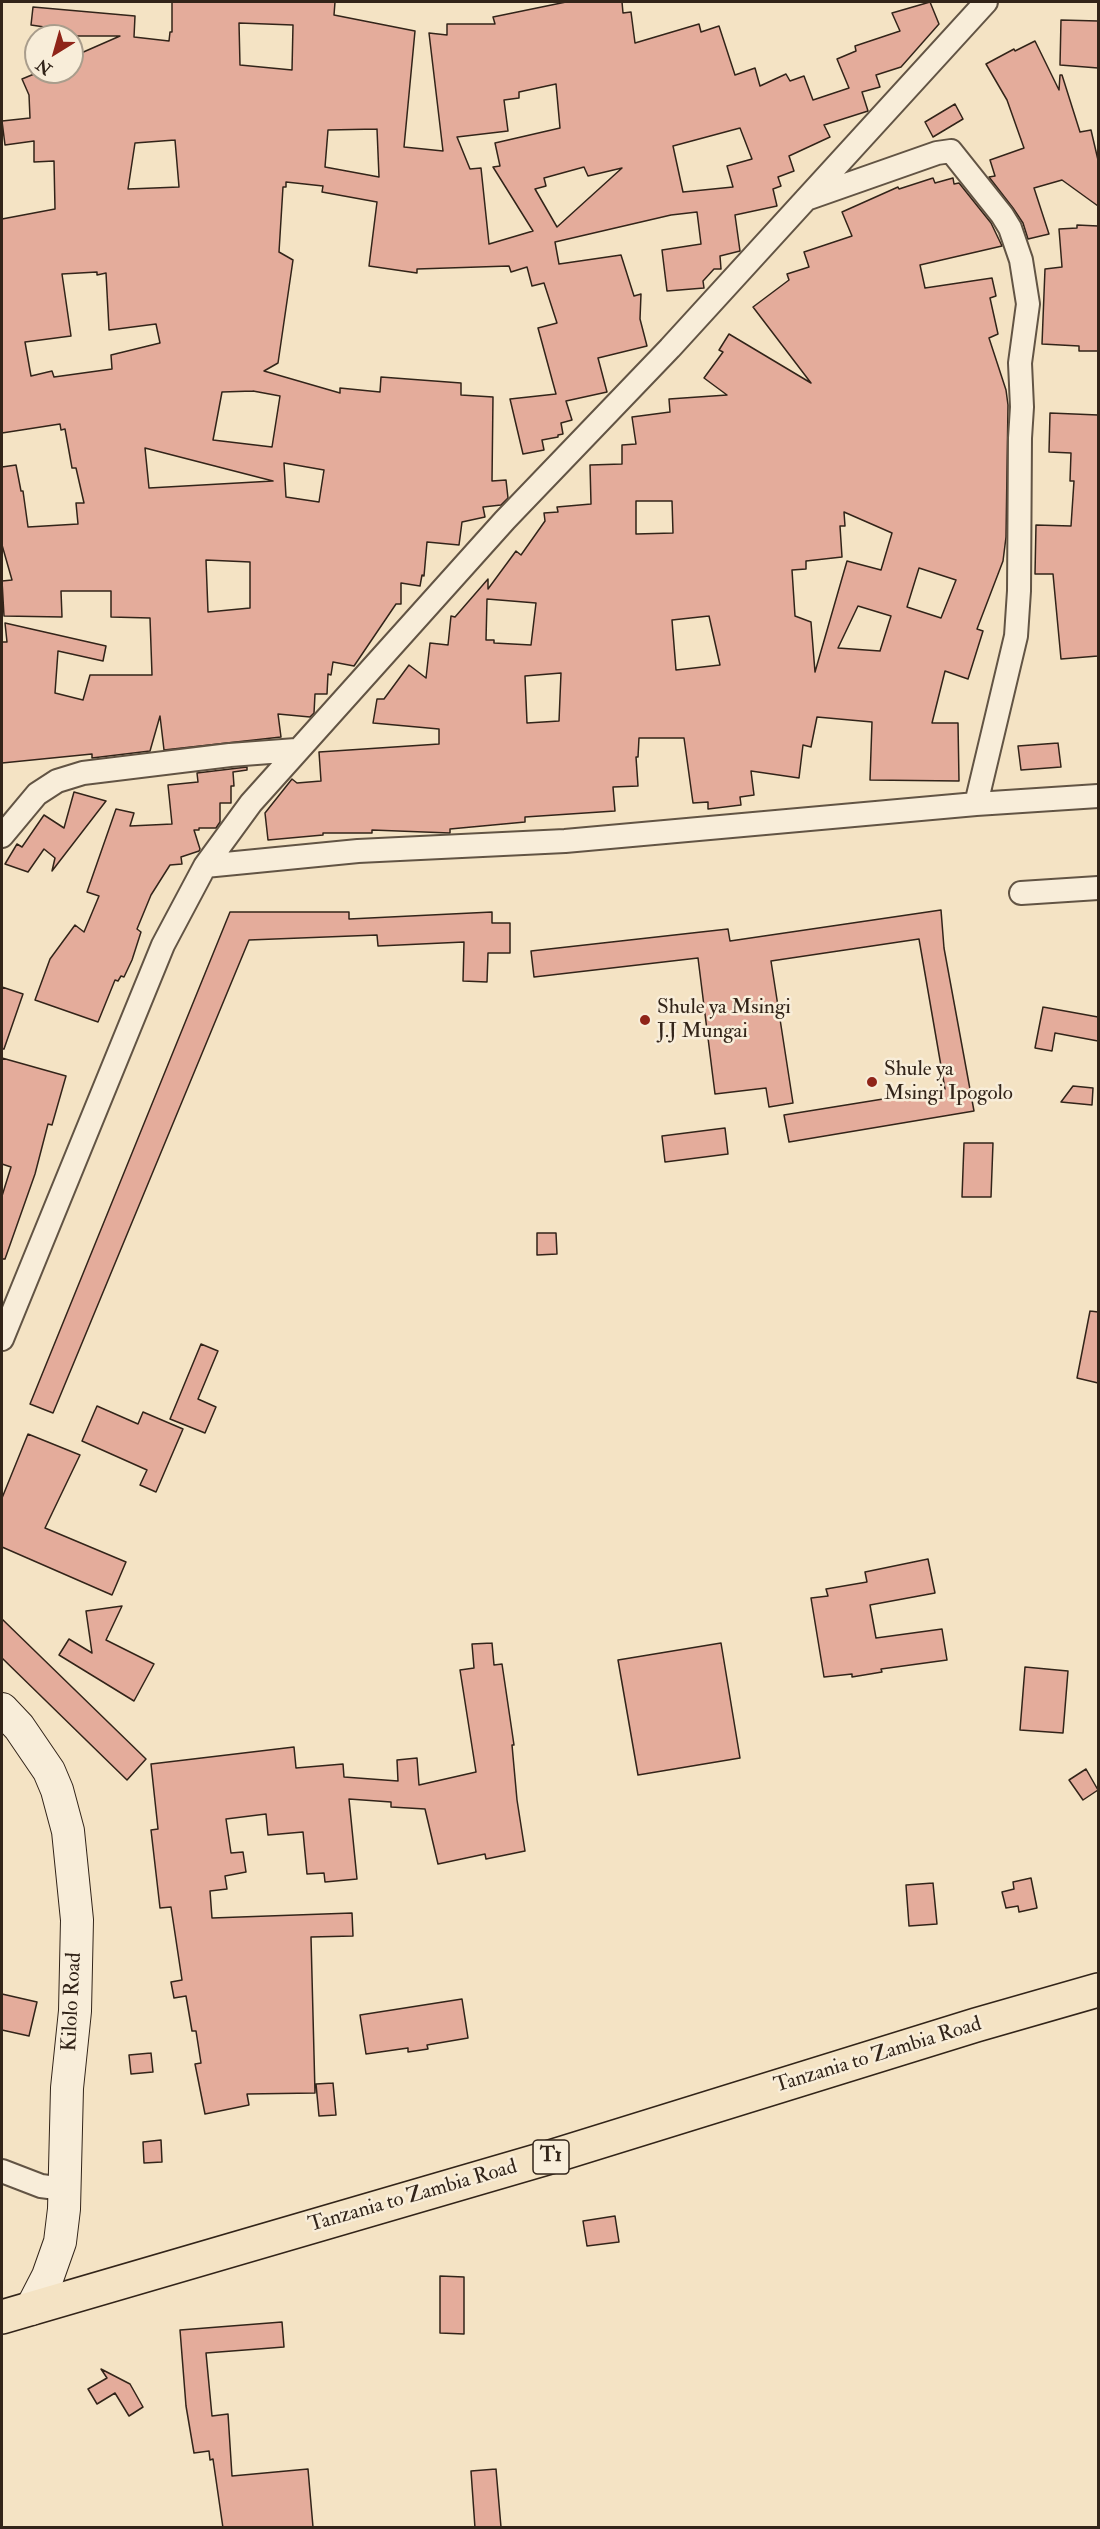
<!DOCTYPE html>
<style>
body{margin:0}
#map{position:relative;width:1100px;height:2529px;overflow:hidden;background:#f4e3c4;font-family:"IM FELL Double Pica",serif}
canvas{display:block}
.frame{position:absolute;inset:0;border:3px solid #322419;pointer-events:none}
.north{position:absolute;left:24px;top:24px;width:60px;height:60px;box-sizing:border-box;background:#f8edd9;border:2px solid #a99d8c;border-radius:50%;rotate:217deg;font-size:16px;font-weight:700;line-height:24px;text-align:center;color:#322419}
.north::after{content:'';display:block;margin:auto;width:21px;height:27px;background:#8f2418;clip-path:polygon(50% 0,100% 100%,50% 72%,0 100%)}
</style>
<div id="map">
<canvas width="1100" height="2529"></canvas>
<div class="frame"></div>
<div class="north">N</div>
</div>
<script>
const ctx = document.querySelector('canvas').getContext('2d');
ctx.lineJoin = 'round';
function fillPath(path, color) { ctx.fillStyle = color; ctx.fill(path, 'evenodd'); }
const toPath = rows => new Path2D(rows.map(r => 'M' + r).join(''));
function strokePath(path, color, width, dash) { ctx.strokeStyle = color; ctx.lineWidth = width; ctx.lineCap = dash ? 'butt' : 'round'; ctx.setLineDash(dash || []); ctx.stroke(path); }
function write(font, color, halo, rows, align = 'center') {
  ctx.font = font + ' "IM FELL Double Pica",serif'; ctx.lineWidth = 5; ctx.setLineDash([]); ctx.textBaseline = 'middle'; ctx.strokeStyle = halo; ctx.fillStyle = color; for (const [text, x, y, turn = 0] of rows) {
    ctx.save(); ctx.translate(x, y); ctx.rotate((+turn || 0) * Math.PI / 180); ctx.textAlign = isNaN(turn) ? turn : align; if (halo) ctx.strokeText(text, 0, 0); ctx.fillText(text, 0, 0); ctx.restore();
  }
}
const building = toPath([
 [172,2,335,2,334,15,415,31,404,147,443,151,429,33,447,35,447,24,495,24,493,17,566,2,622,2,623,13,631,12,635,43,699,24,701,32,719,26,735,75,755,68,760,86,786,74,790,81,804,76,813,100,849,88,837,59,856,51,855,46,900,31,892,13,930,2,939,24,901,67,876,75,880,87,862,92,868,111,824,125,830,137,789,156,794,171,778,177,781,186,773,189,777,206,735,215,740,251,720,256,721,269,714,269,703,281,704,288,667,291,662,250,701,244,697,212,671,215,555,242,559,264,621,255,634,296,641,294,640,319,647,346,598,358,607,392,566,401,572,420,561,423,563,434,558,435,558,437,542,440,544,450,523,454,510,399,556,394,538,328,557,323,544,283,532,286,527,267,511,272,509,266,417,269,417,273,369,266,377,202,322,192,323,186,286,182,286,187,283,187,279,252,293,260,278,363,264,371,340,393,340,388,380,392,381,377,461,383,461,395,493,397,492,481,506,480,508,498,501,505,483,507,485,517,462,522,459,545,427,542,424,576,422,575,420,586,401,583,401,604,396,604,354,666,333,662,331,675,328,674,327,694,315,694,314,713,310,717,278,714,281,737,164,750,160,716,150,751,92,758,92,754,2,763,2,642,7,642,5,623,106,646,103,661,58,651,55,693,83,700,90,675,152,675,150,618,111,617,111,591,61,591,62,617,4,616,2,581,12,580,2,545,2,467,16,465,21,491,23,491,28,527,78,524,76,503,84,503,76,468,72,468,65,429,61,430,60,424,2,433,2,219,55,209,54,161,34,162,34,141,5,145,2,121,30,118,29,95,22,79,39,72,72,72,72,57,120,36,50,36,51,28,31,25,33,7,135,16,134,37,169,41,170,32,172,32,172,2],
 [239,23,293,25,292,70,240,65,239,23],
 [556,84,560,128,495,143,500,166,493,167,533,231,489,244,481,168,470,169,457,137,508,131,504,100,519,98,519,92,556,84],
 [740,128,752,159,727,166,733,187,683,192,673,146,740,128],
 [377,129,379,177,325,167,328,130,377,129],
 [175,140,179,187,128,189,135,143,175,140],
 [584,167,588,176,622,168,557,227,535,189,546,186,544,178,584,167],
 [97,272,97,275,106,273,109,330,156,324,160,343,111,355,112,369,54,377,52,371,31,376,25,342,71,336,62,274,97,272],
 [253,391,280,396,272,447,213,440,222,392,253,391],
 [145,448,273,481,149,488,145,448],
 [284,463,324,470,319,502,286,497,284,463],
 [206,560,250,562,250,608,208,612,206,560],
 [1061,20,1098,21,1098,68,1060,65,1061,20],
 [1035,41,1059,90,1060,75,1062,75,1080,132,1091,130,1098,160,1098,206,1062,180,1034,188,1049,234,1028,239,1023,223,1013,208,989,177,995,176,990,160,1024,148,1007,100,986,64,1014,49,1015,51,1035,41],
 [955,104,963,119,933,137,925,122,955,104],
 [933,178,935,183,953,178,954,184,959,183,991,223,1002,246,920,265,925,288,992,278,996,296,990,298,998,334,989,338,1006,390,1008,405,1006,537,1003,561,977,629,983,631,968,679,945,671,932,723,958,723,959,781,870,780,872,722,817,717,811,747,803,745,799,778,751,771,754,795,740,797,741,805,708,809,708,802,693,803,684,738,639,738,638,757,636,757,638,786,613,787,615,811,525,817,525,822,450,829,450,833,372,830,372,833,323,833,323,835,268,840,265,813,292,779,297,783,321,781,319,752,439,744,439,729,373,723,377,699,384,699,409,665,426,678,430,643,448,645,451,616,455,617,488,579,488,589,516,551,521,555,545,521,544,513,558,512,557,507,591,504,590,465,622,464,622,445,636,444,632,417,670,412,669,399,727,395,704,378,723,352,719,350,729,334,811,383,753,307,789,280,787,274,809,267,804,252,852,236,842,212,898,187,899,189,933,178],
 [636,501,672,501,673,533,636,534,636,501],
 [844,512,892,533,881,570,847,561,815,672,811,622,795,616,792,570,806,569,806,561,842,557,840,526,845,526,844,512],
 [919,568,956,580,941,618,907,607,919,568],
 [487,599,536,603,531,645,494,643,494,640,486,640,487,599],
 [858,606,891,616,880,651,838,648,858,606],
 [709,616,720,665,676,670,672,620,709,616],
 [561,673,559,721,527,723,525,676,561,673],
 [1077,225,1098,226,1098,351,1079,351,1079,346,1042,344,1045,269,1062,267,1059,229,1077,228,1077,225],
 [1050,413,1098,415,1098,656,1061,659,1053,574,1035,574,1036,525,1071,526,1074,481,1070,481,1071,453,1049,452,1050,413],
 [1058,743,1061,767,1021,770,1018,746,1058,743],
 [247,767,247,770,233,772,234,786,231,786,231,803,220,803,220,822,216,828,199,828,199,830,194,830,200,849,199,851,181,857,182,864,170,865,151,895,137,929,141,932,132,960,124,977,121,976,118,981,115,980,98,1022,35,1000,50,959,75,925,84,932,99,896,87,892,116,809,134,813,130,826,172,824,168,785,198,782,197,773,247,767],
 [74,792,106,801,52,871,55,858,44,849,28,872,5,864,17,844,22,847,44,815,64,828,74,792],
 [941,910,944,948,974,1111,789,1142,784,1115,945,1089,919,939,771,961,793,1103,769,1107,766,1088,715,1094,698,958,534,977,531,951,728,929,730,941,941,910],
 [230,912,349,912,349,919,492,912,492,923,510,923,510,953,488,953,487,982,463,981,464,942,378,946,377,935,249,940,53,1413,30,1404,230,912],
 [2,987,23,994,4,1049,2,1049,2,987],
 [1043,1007,1098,1017,1098,1041,1055,1033,1052,1051,1035,1048,1043,1007],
 [2,1058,66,1076,52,1125,48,1124,35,1174,5,1259,2,1259,2,1196,11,1167,2,1164,2,1058],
 [1073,1086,1093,1088,1092,1105,1061,1102,1073,1086],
 [725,1128,728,1154,665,1162,662,1136,725,1128],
 [964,1143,993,1143,991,1197,962,1197,964,1143],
 [537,1233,556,1233,557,1254,537,1255,537,1233],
 [1090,1311,1098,1312,1098,1383,1077,1378,1090,1311],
 [201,1344,218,1351,198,1399,216,1407,205,1433,170,1419,201,1344],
 [97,1406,138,1424,143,1412,183,1429,156,1492,140,1485,147,1470,82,1441,97,1406],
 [28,1434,80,1455,45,1528,126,1562,112,1595,2,1547,2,1498,28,1434],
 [928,1559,935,1593,870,1605,876,1638,942,1629,947,1660,881,1669,882,1672,852,1677,852,1674,824,1677,811,1598,828,1596,826,1589,867,1582,865,1572,928,1559],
 [122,1606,106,1640,154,1664,134,1701,59,1655,69,1639,92,1653,86,1611,122,1606],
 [2,1619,146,1759,127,1780,2,1658,2,1619],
 [492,1643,494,1665,502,1664,514,1745,512,1745,517,1800,525,1851,486,1859,485,1854,438,1864,425,1809,391,1807,391,1802,349,1799,357,1879,325,1882,324,1873,307,1874,303,1832,268,1835,266,1814,226,1819,231,1853,243,1852,246,1872,225,1876,227,1889,210,1891,212,1918,352,1913,353,1936,311,1937,315,2093,247,2094,249,2105,205,2114,195,2064,201,2063,196,2031,192,2031,186,1996,174,1998,171,1982,182,1980,171,1907,160,1908,151,1830,158,1829,151,1764,294,1747,296,1768,343,1764,344,1777,398,1781,397,1760,417,1758,419,1785,476,1772,460,1670,474,1668,472,1644,492,1643],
 [721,1643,740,1758,638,1775,618,1660,721,1643],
 [1025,1667,1068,1671,1063,1733,1020,1730,1025,1667],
 [1086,1769,1098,1790,1083,1800,1069,1780,1086,1769],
 [1031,1878,1037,1908,1019,1912,1018,1906,1006,1908,1002,1892,1014,1889,1013,1882,1031,1878],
 [933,1883,937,1924,909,1926,906,1885,933,1883],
 [2,1994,37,2002,29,2036,2,2030,2,1994],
 [462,1999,468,2038,427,2045,428,2049,408,2052,408,2048,366,2054,360,2015,462,1999],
 [151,2053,153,2072,131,2074,129,2055,151,2053],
 [333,2083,336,2115,319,2116,316,2084,333,2083],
 [161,2140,162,2162,144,2163,143,2142,161,2140],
 [615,2216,619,2242,587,2246,583,2221,615,2216],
 [440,2276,464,2277,464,2334,440,2333,440,2276],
 [282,2322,284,2347,206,2353,212,2416,228,2414,232,2476,308,2469,313,2527,223,2528,213,2459,210,2460,209,2451,194,2453,186,2406,180,2330,282,2322],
 [101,2369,130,2384,143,2407,129,2416,115,2393,97,2404,88,2389,107,2378,101,2369],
 [496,2469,501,2527,475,2528,471,2471,496,2469]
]);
const street = toPath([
 [806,199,937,153,951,151,1002,215,1010,228,1021,260,1028,304,1020,363,1022,407,1020,438,1019,591,1016,636,976,804],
 [2,836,37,794,57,781,83,773,230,755,296,750],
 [205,866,358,851,565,841,976,804,1098,796],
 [1021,893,1098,888],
 [2,1339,163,945,205,866,251,803,505,520,670,348,986,2],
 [2,2171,41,2186,64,2189]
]);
const secondary = toPath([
 [2,1709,19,1727,49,1771,57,1790,68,1831,77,1920,75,2011,67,2088,64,2209,60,2242,48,2276,31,2309]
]);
const highway = toPath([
 [2,2317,547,2158,976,2025,1098,1990]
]);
const markers = [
 [645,1020,6,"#8f2418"],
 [872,1082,6,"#8f2418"]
];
const shields = [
 [551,2157,36]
];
const shieldNames = [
 ["T1",551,2157]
];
const poiNames = [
 ["Shule ya Msingi",657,1008],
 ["J.J Mungai",657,1032],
 ["Shule ya",884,1070],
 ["Msingi Ipogolo",884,1094]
];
const streetNames = [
 ["Kilolo Road",73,2002,-87],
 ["Tanzania to Zambia Road",878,2056,-17],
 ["Tanzania to Zambia Road",413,2197,-16]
];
fillPath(building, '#e4ac9b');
strokePath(building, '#322419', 1.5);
strokePath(street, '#625444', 26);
strokePath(secondary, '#322419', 34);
strokePath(highway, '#322419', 36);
strokePath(street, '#f8edd9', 22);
strokePath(secondary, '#f8edd9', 32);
strokePath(highway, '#f4e3c4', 33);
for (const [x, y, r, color] of markers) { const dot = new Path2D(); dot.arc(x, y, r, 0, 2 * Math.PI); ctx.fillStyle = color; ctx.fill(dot); strokePath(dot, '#f8edd9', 2); }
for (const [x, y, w] of shields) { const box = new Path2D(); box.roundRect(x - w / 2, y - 17, w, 34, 4.5); ctx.fillStyle = '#f8edd9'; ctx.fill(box); strokePath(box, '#322419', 1.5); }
write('bold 20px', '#322419', null, shieldNames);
write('21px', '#322419', '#f8edd9', poiNames, 'left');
write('21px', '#322419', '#f8edd9', streetNames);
</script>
